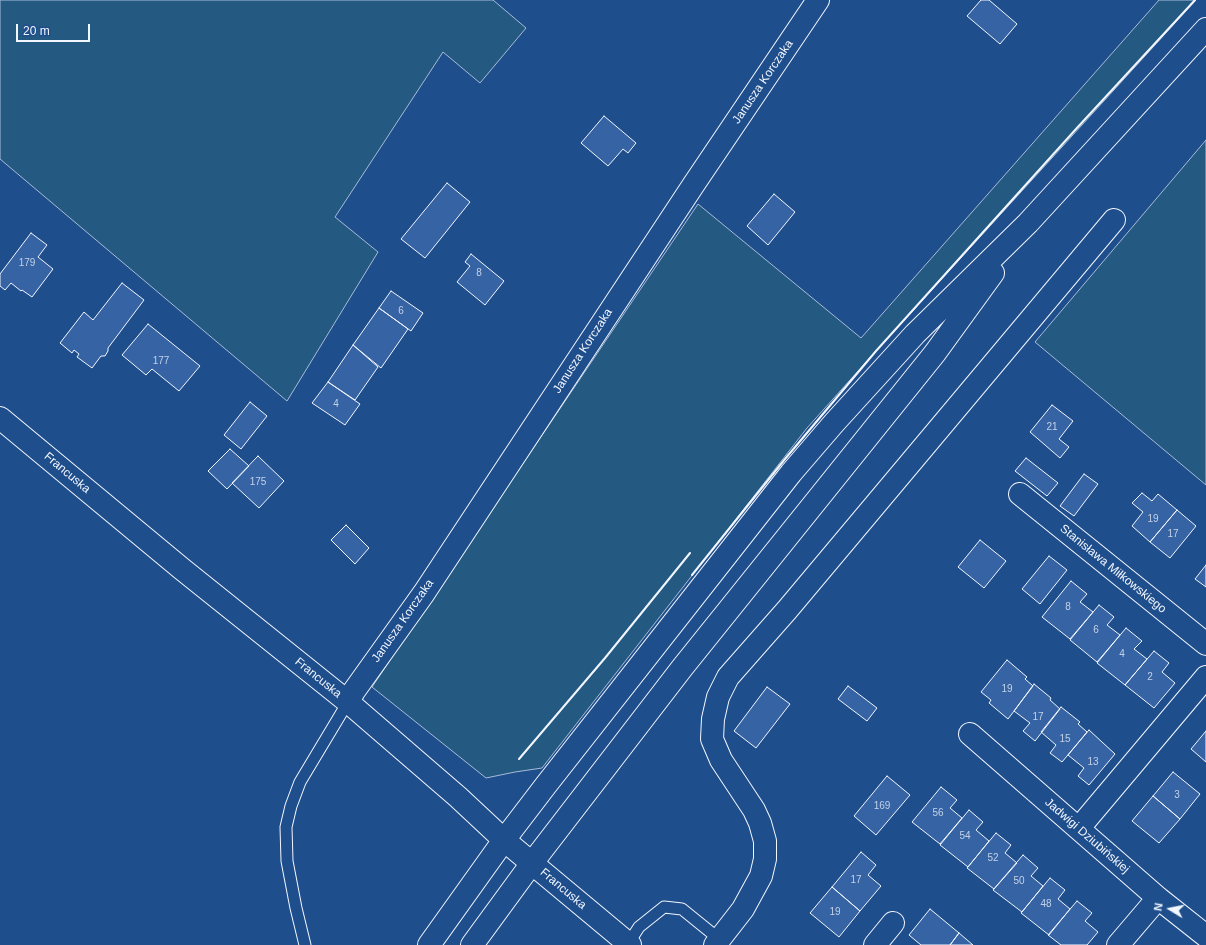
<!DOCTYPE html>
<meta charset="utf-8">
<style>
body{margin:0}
#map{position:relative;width:1206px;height:945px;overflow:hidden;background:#1f4e8c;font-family:Arial,sans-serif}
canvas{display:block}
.north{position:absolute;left:1150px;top:889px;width:40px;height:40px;-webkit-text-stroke:3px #1f4e8c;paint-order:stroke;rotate:280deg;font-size:11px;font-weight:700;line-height:16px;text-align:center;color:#f2f6ff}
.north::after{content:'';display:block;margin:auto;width:14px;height:18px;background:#f2f6ff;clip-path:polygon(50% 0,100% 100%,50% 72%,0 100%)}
.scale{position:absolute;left:16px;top:24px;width:74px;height:18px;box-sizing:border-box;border:2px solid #f2f6ff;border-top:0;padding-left:5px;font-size:12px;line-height:14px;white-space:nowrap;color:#f2f6ff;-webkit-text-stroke:3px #1f4e8c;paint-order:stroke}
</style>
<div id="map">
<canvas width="1206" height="945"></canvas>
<div class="north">N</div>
<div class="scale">20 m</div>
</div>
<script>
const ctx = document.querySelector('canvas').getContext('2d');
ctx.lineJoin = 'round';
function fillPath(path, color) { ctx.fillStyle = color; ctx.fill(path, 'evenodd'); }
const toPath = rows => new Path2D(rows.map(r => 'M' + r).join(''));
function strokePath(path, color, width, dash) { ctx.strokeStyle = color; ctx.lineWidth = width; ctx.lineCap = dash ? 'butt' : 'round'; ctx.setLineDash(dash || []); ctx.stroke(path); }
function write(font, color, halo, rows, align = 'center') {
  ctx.font = font + ' Arial,sans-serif'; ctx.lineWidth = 3; ctx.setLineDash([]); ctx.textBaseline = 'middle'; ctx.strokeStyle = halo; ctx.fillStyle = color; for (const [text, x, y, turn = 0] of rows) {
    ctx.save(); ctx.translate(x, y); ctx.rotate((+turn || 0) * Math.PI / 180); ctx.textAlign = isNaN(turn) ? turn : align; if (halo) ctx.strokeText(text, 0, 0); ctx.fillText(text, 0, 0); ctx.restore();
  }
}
const green = toPath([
 [0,0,493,0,526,28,480,83,443,52,335,217,378,252,287,401,0,159,0,0],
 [1159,0,1196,0,876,351,807,428,542,768,515,772,486,778,372,687,698,204,861,338,1159,0],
 [1206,140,1206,485,1035,342,1206,140]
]);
const building = toPath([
 [981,0,989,0,1017,24,1000,44,967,16,981,0],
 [604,116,636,143,628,153,623,149,608,166,581,143,604,116],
 [447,183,470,202,425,258,401,239,447,183],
 [774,194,795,212,768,245,747,226,774,194],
 [31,233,47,245,38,257,53,269,32,297,22,290,21,291,11,283,5,290,0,286,0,274,31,233],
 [471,254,504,281,485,305,457,282,470,266,465,262,471,254],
 [122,283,144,300,108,348,108,351,105,356,101,356,92,368,77,357,79,354,74,350,72,353,60,343,84,312,93,320,122,283],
 [391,291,423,313,411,331,379,308,391,291],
 [379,308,408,329,381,368,353,345,379,308],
 [148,324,200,366,179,391,152,369,146,375,122,355,148,324],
 [353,345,378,367,355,400,328,382,353,345],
 [328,382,360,404,345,425,312,403,328,382],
 [250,402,267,416,241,449,224,435,250,402],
 [1052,405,1073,421,1059,439,1069,447,1060,458,1030,432,1052,405],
 [230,449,249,466,227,489,208,471,230,449],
 [258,456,284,481,259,508,232,483,258,456],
 [1026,458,1058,483,1047,496,1015,471,1026,458],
 [1084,474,1098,484,1074,516,1060,506,1084,474],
 [1142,493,1152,501,1158,494,1177,510,1150,542,1132,526,1143,512,1132,503,1142,493],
 [1177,510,1196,526,1170,558,1150,542,1177,510],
 [346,525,369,548,355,564,331,540,346,525],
 [980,540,1006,561,984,588,958,567,980,540],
 [1049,556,1067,570,1040,604,1022,589,1049,556],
 [1206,565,1206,587,1195,579,1206,565],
 [1071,581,1087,594,1080,602,1093,612,1070,639,1042,617,1071,581],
 [1099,605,1114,617,1107,625,1120,635,1097,662,1070,640,1099,605],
 [1126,628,1142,641,1134,649,1147,659,1125,685,1097,663,1126,628],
 [1154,651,1169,663,1162,672,1175,683,1154,708,1125,685,1154,651],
 [1007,660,1027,677,1025,679,1033,686,1008,719,989,703,991,700,981,692,1007,660],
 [1034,684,1051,698,1050,700,1060,709,1035,741,1023,731,1030,723,1014,711,1034,684],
 [848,686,877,708,867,721,838,699,848,686],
 [767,687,790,704,756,748,734,731,767,687],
 [1061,707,1080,722,1078,724,1087,732,1062,762,1050,753,1056,745,1041,732,1061,707],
 [1089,730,1115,754,1089,785,1078,776,1084,768,1068,755,1089,730],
 [1206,731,1206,762,1191,749,1206,731],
 [1173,772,1200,794,1180,819,1153,796,1173,772],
 [887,776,910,795,876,835,854,816,887,776],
 [941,787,957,800,950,808,962,818,940,844,912,822,941,787],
 [1153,796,1180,819,1159,843,1132,821,1153,796],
 [969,810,983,822,976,830,989,841,968,867,940,845,969,810],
 [996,833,1011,845,1005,853,1017,863,994,889,967,868,996,833],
 [861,852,876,865,868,875,881,886,860,911,832,887,861,852],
 [1023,855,1038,868,1031,876,1043,886,1022,912,993,890,1023,855],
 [1050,878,1065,890,1058,899,1070,909,1049,935,1021,913,1050,878],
 [832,887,860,911,839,937,810,913,832,887],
 [1077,901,1092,913,1085,921,1098,932,1087,945,1061,945,1048,935,1077,901],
 [930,909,959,933,950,945,921,945,909,935,930,909],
 [959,933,973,945,950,945,959,933]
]);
const service = toPath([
 [628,944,639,927,664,907,682,909,719,939],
 [305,945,296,908,287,861,286,827,291,806,300,782,348,702]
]);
const minor = toPath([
 [1020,494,1206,644],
 [348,702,354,691,424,593,694,184,818,0],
 [970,734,1158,898,1206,936],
 [1079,828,1206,677],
 [715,945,743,909,761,876,765,859,765,841,760,823,754,810,721,760,712,739,713,719,718,697,728,677,787,610,1114,220],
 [875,945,893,923],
 [1118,945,1158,898]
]);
const tertiary = toPath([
 [0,418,182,569,348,702,458,797,504,840,630,945]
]);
const trunk = toPath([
 [429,945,504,840,546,785,791,473,834,423,915,334,1028,223,1206,29],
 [472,945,532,863,682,668,935,353,993,273]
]);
const wall = toPath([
 [692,575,785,459,876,351,1076,129,1195,0],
 [519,759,605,658,690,553]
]);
const numberNames = [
 ["179",27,263],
 ["8",479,273],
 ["6",401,311],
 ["177",161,361],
 ["4",336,404],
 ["21",1052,427],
 ["175",258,482],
 ["19",1153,519],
 ["17",1173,534],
 ["8",1068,607],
 ["6",1096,630],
 ["4",1122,654],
 ["2",1150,677],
 ["19",1007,689],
 ["17",1038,717],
 ["15",1065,739],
 ["13",1093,762],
 ["3",1177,795],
 ["169",882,806],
 ["56",938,813],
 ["54",965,836],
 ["52",993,858],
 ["17",856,880],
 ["50",1019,881],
 ["48",1046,904],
 ["19",835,912]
];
const streetNames = [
 ["Janusza Korczaka",763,82,-56],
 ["Janusza Korczaka",583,351,-57],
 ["Francuska",67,473,40],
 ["Stanisława Miłkowskiego",1113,569,39],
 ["Janusza Korczaka",403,621,-55],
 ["Francuska",318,678,39],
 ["Jadwigi Dziubińskiej",1087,836,41],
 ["Francuska",563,889,40]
];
fillPath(green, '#245a82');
strokePath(green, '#a8bbd7', 1);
fillPath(building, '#3563a3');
strokePath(building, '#f2f6ff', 1);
strokePath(service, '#f2f6ff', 13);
strokePath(minor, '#f2f6ff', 24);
strokePath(tertiary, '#f2f6ff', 24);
strokePath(trunk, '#f2f6ff', 24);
strokePath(service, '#1f4e8c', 11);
strokePath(minor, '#1f4e8c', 22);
strokePath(tertiary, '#1f4e8c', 22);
strokePath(trunk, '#1f4e8c', 22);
strokePath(wall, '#f2f6ff', 2);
write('10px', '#c3d1e8', null, numberNames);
write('12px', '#f2f6ff', '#1f4e8c', streetNames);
</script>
